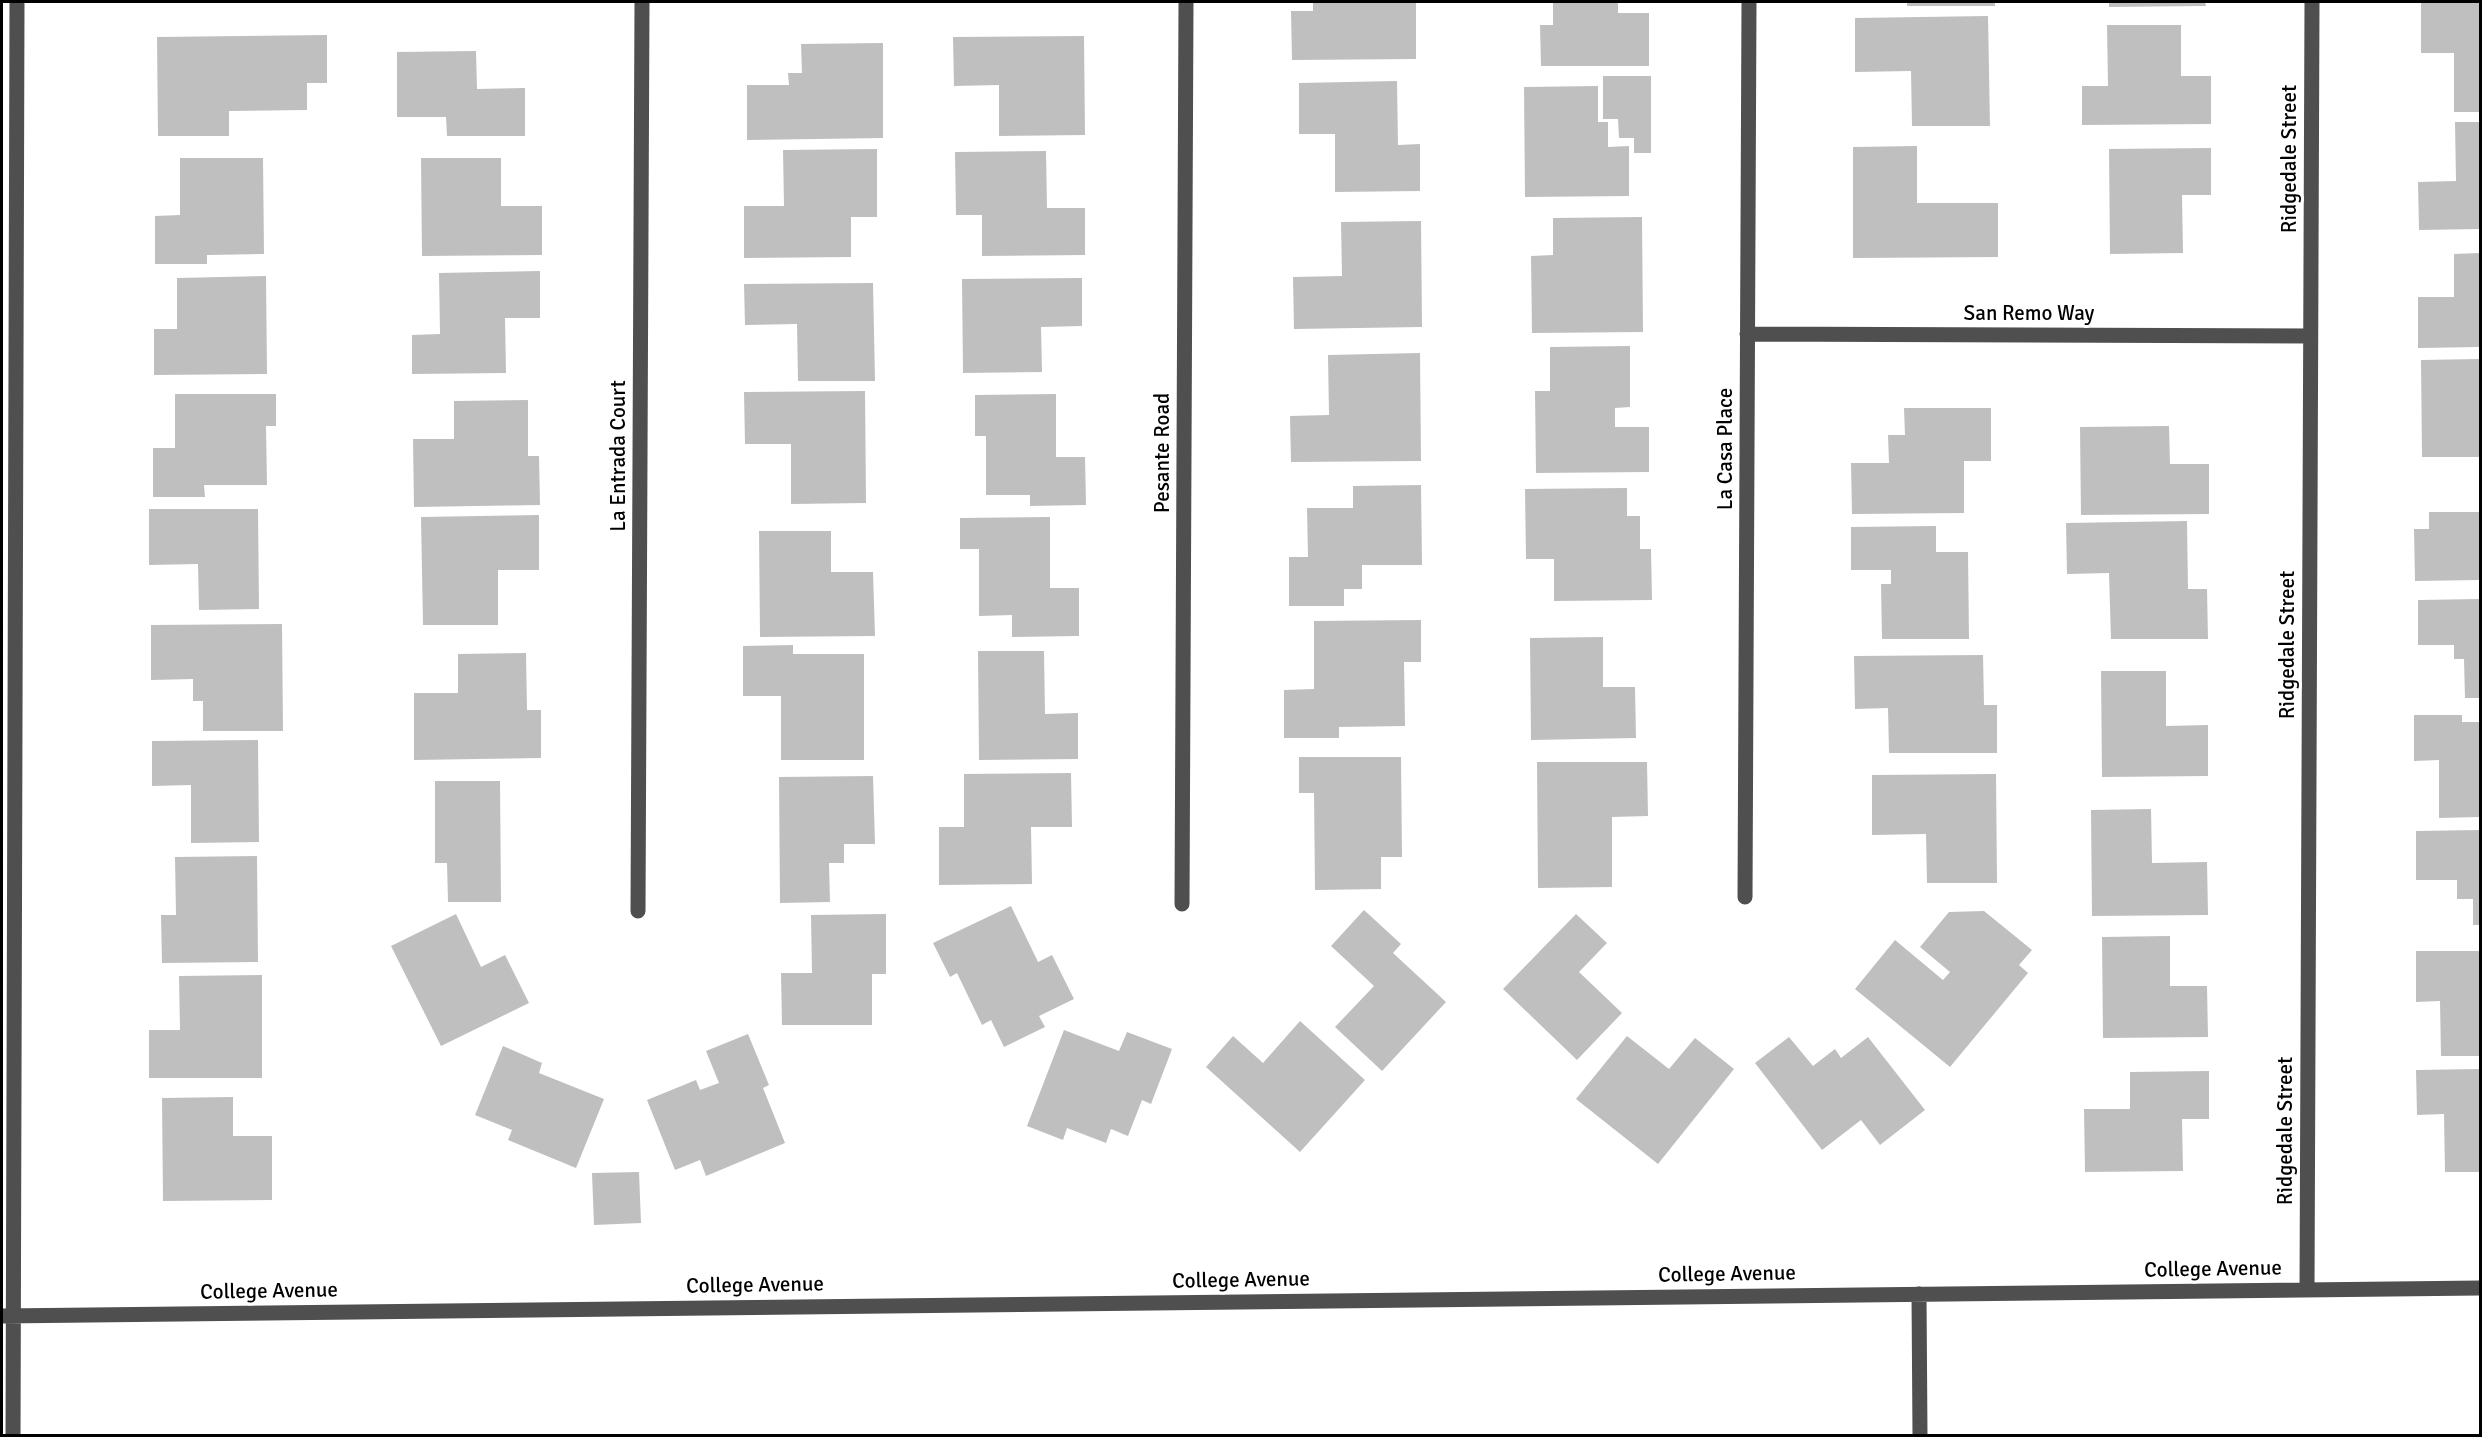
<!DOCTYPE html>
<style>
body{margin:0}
#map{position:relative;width:2482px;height:1437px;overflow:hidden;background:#fff;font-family:Signika,sans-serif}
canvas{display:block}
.frame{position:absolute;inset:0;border:3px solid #000;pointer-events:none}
</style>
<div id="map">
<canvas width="2482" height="1437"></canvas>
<div class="frame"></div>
</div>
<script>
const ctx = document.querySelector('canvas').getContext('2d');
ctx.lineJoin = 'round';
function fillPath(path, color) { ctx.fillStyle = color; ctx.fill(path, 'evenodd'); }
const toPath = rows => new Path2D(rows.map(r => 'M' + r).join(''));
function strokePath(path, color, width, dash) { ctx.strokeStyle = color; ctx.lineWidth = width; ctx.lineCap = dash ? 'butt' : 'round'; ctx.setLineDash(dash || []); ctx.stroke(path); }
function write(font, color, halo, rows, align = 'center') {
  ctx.font = font + ' Signika,sans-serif'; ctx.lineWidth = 6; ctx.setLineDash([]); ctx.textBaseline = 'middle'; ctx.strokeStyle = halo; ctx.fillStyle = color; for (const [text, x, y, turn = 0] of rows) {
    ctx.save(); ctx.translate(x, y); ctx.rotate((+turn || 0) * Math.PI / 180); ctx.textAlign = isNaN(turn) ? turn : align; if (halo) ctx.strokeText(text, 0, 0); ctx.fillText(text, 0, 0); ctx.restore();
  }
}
const building = toPath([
 [1313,2,1416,2,1416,59,1292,60,1291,11,1313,11],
 [1553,2,1618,2,1618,13,1649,13,1649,66,1541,66,1540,25,1553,25],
 [1907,2,1995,2,1995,6,1907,6],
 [2109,2,2205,2,2206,6,2109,7],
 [2480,2,2480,112,2454,112,2454,53,2421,53,2421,3],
 [1988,16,1990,126,1912,126,1911,71,1855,72,1855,18],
 [2107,25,2181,25,2181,76,2211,76,2211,124,2082,125,2082,86,2108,86],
 [327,35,327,83,307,83,307,110,229,111,229,136,158,136,157,37],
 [1084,36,1085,135,999,136,999,85,954,86,953,37],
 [883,43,883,138,747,140,747,85,789,85,788,73,802,73,801,44],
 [476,51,477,89,525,88,525,136,447,136,446,117,397,117,397,52],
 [1603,76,1651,76,1651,153,1634,153,1634,138,1619,138,1618,119,1603,119],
 [1397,81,1398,145,1420,144,1420,191,1335,192,1335,134,1299,134,1299,83],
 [1598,86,1598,122,1608,122,1608,147,1629,146,1629,196,1525,197,1524,87],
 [2455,122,2480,122,2480,229,2419,230,2418,182,2456,181],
 [1917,146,1917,203,1998,203,1998,257,1853,258,1853,147],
 [2211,148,2211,195,2182,195,2183,253,2110,254,2109,149],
 [877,149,877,217,851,217,851,257,744,258,744,206,784,206,783,150],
 [1046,151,1047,208,1085,208,1085,255,982,256,982,215,956,215,955,152],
 [180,158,263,158,264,254,207,255,207,264,155,264,155,216,180,215],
 [421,158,501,158,501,206,542,206,542,255,422,256],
 [1642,217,1643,332,1532,333,1531,256,1553,255,1553,218],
 [1421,221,1422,327,1294,329,1293,277,1342,276,1341,222],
 [2480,253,2480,347,2418,348,2418,297,2454,297,2454,254],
 [540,271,540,318,505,318,506,373,412,374,412,335,440,334,439,273],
 [266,276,267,374,154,375,154,329,177,329,177,278],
 [1082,278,1082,326,1041,327,1042,372,963,373,962,279],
 [873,283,875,381,798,381,797,324,745,325,744,284],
 [1630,346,1630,407,1615,408,1615,427,1649,427,1649,472,1536,473,1535,391,1550,391,1550,347],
 [1420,353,1421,461,1291,462,1290,416,1329,415,1328,355],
 [2480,359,2480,457,2422,457,2421,360],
 [865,391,866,503,791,504,791,444,745,444,744,392],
 [175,394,276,394,276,426,266,426,267,485,204,485,205,497,153,497,153,448,175,448],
 [1056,394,1056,457,1085,457,1086,505,1030,506,1030,495,986,495,986,436,975,436,975,395],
 [528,400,528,456,539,456,540,505,414,507,413,439,454,439,454,401],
 [1904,408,1991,408,1991,461,1964,461,1964,513,1852,514,1851,463,1889,463,1888,435,1905,435],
 [2169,426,2170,464,2209,464,2209,514,2081,515,2080,427],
 [1421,485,1422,565,1362,565,1362,589,1344,589,1344,606,1289,606,1289,557,1308,557,1307,508,1353,508,1353,486],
 [1627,488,1627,516,1640,516,1640,549,1651,549,1652,600,1554,601,1554,559,1526,559,1525,489],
 [149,509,258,509,259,609,199,610,198,564,149,565],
 [2429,512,2480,512,2480,580,2415,581,2414,529,2429,529],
 [539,515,539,570,498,570,498,625,423,625,421,517],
 [1050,517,1050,588,1079,588,1079,636,1012,637,1012,615,979,616,979,549,960,549,960,518],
 [2187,521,2188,589,2207,589,2208,639,2111,639,2109,573,2067,574,2066,523],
 [1936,526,1936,552,1968,552,1969,639,1882,639,1881,584,1891,584,1891,570,1851,570,1851,527],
 [759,531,831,531,831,572,873,572,875,636,760,637],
 [2480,599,2480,698,2465,698,2464,659,2454,659,2454,645,2418,645,2418,600],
 [1421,620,1421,662,1404,662,1405,726,1339,727,1339,738,1284,738,1284,690,1314,689,1314,621],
 [282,624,283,731,203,731,203,701,193,701,193,679,151,680,151,625],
 [1603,637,1603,687,1635,687,1636,738,1531,740,1530,638],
 [793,645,793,654,864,654,864,760,781,760,781,696,743,696,743,646],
 [978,651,1044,651,1045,714,1078,713,1078,759,979,760],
 [526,653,527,710,541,710,541,758,414,760,414,693,458,693,458,654],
 [1983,655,1984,705,1997,705,1997,753,1889,753,1888,708,1855,709,1854,656],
 [2101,671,2166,671,2166,726,2208,725,2208,776,2102,777],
 [2414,715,2462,715,2462,722,2480,722,2480,817,2439,818,2439,760,2414,761],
 [258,740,259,842,191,843,191,785,152,786,152,741],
 [1299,757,1401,757,1402,857,1381,857,1381,889,1315,890,1314,793,1299,793],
 [1537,762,1647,762,1648,816,1612,817,1612,887,1538,888],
 [1071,773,1072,827,1031,827,1032,884,939,885,939,827,964,827,964,774],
 [1996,774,1997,883,1927,883,1926,834,1872,835,1872,775],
 [873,776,875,844,844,844,844,863,829,863,830,902,780,903,779,777],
 [435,781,500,781,501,902,448,902,447,863,435,863],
 [2151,809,2152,863,2207,862,2208,915,2092,916,2091,810],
 [2480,830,2480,925,2473,925,2473,899,2457,899,2457,880,2416,880,2416,831],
 [257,856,258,962,162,963,161,915,176,915,175,857],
 [1011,906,1038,962,1052,955,1074,999,1039,1016,1045,1027,1004,1047,991,1020,982,1025,957,973,950,977,933,943],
 [1364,910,1401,944,1393,953,1446,1002,1382,1071,1335,1027,1374,986,1331,946],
 [1984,911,2032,950,2019,965,2028,973,1950,1067,1855,989,1895,940,1943,980,1950,972,1920,947,1949,912],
 [456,914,481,967,505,955,529,1003,441,1046,391,946],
 [886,914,886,974,872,974,872,1025,782,1025,781,973,812,973,811,915],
 [1576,914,1607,943,1579,972,1622,1013,1577,1060,1503,989],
 [2170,936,2170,986,2207,986,2208,1037,2103,1038,2102,937],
 [2416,951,2480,951,2480,1056,2441,1056,2440,1001,2416,1002],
 [262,975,262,1078,149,1078,149,1030,180,1030,179,976],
 [1300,1021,1365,1080,1300,1152,1206,1067,1233,1036,1263,1063],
 [1064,1030,1119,1051,1127,1032,1172,1049,1151,1104,1142,1100,1128,1136,1111,1129,1106,1143,1067,1128,1063,1140,1027,1126],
 [748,1034,769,1085,763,1088,785,1143,706,1176,700,1160,675,1170,647,1100,696,1080,700,1090,719,1083,706,1051],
 [1627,1036,1669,1069,1695,1038,1734,1069,1658,1164,1576,1099],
 [1789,1037,1813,1066,1835,1049,1841,1058,1868,1037,1925,1110,1880,1145,1861,1120,1822,1150,1755,1063],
 [503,1046,542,1063,539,1073,604,1099,576,1168,508,1140,512,1130,475,1115],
 [2480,1069,2480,1172,2445,1172,2444,1114,2417,1115,2416,1070],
 [2209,1071,2209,1119,2182,1119,2183,1171,2085,1172,2084,1109,2130,1109,2130,1072],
 [233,1097,233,1136,272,1136,272,1200,163,1201,162,1098],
 [639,1172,641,1223,594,1225,592,1173]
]);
const minor = toPath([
 [1747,334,2310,336],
 [1745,897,1749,2],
 [1182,904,1186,2],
 [638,911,642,2],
 [2307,1290,2312,2],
 [1919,1294,1920,1436],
 [2,1316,2480,1288],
 [13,1436,17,2]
]);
const streetNames = [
 ["Ridgedale Street",2290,159,-90],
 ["San Remo Way",2029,314],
 ["La Casa Place",1726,449,-90],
 ["Pesante Road",1163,453,-90],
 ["La Entrada Court",619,456,-90],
 ["Ridgedale Street",2288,645,-90],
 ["Ridgedale Street",2286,1131,-90],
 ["College Avenue",2213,1270,-1],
 ["College Avenue",1727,1275,-1],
 ["College Avenue",1241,1281,-1],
 ["College Avenue",755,1286,-1],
 ["College Avenue",269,1292,-1]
];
fillPath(building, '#bfbfbf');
strokePath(minor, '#4f4f4f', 15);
write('21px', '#000', '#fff', streetNames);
</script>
